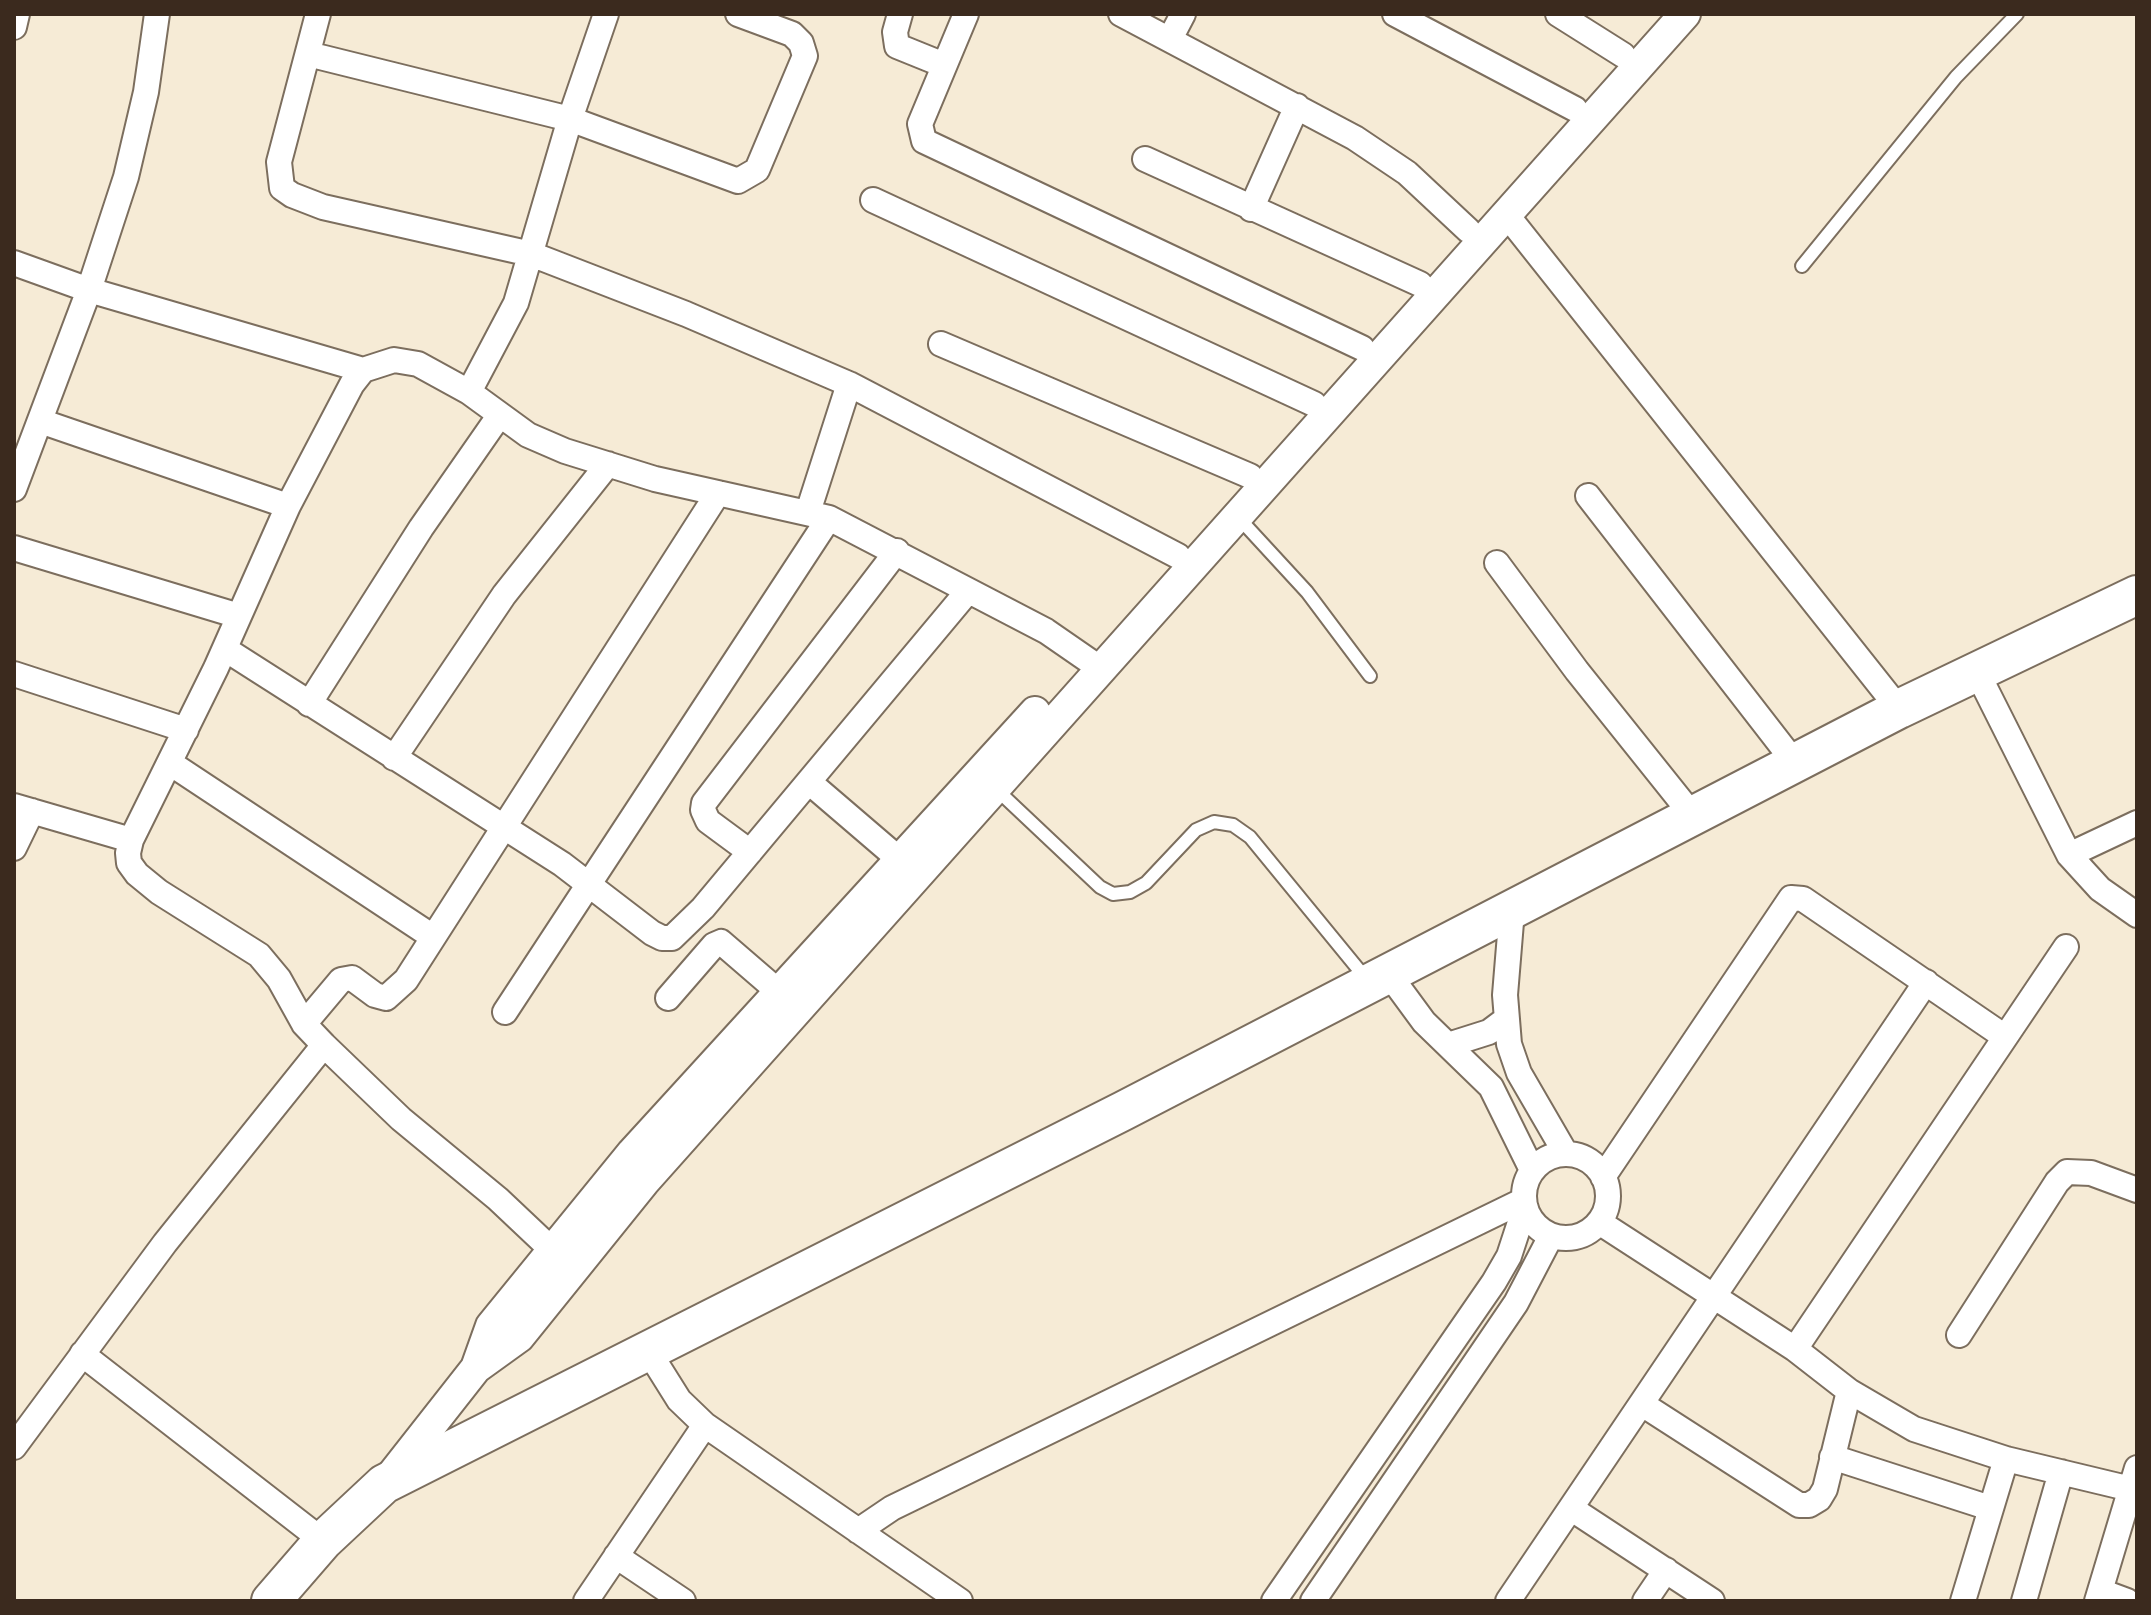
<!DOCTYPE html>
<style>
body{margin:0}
#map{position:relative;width:2151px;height:1615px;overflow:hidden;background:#f6ebd6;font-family:Mali,sans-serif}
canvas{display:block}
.frame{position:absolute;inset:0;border:16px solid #3b2a1e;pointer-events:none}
</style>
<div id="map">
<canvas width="2151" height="1615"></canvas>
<div class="frame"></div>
</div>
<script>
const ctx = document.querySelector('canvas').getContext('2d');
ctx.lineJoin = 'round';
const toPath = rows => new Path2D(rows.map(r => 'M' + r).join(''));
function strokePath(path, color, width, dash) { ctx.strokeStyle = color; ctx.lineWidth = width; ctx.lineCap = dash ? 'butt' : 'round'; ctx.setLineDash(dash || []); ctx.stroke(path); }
const service = toPath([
 [1802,266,1956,77,2017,14],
 [1237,516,1307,592,1370,676],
 [995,788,1100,887,1113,894,1130,892,1146,883,1196,830,1214,822,1233,825,1250,837,1368,981]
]);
const minor = toPath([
 [318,14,279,162,282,188,292,195,323,207,531,254,686,314,849,384,1178,556],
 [606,14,570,119,516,303,469,392,528,435,565,451,655,479,829,518,1046,631,1101,669],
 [900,14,895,32,897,46,944,65],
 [966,14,920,124,924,141,1362,348],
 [1121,14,1355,138,1407,173,1468,230],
 [1395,14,1575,109],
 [1558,14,1623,55],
 [14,27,17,14],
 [1170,39,1183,14],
 [308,54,570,119,738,181,757,170,805,56,801,43,792,34,738,14],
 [1145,159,1420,284],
 [873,200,1314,404],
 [1251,209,1297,106],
 [1506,214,1899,709],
 [14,263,89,290,363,370],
 [941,344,1250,476],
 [469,392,418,364,394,360,363,370,352,384,288,506,216,668,131,840,128,853,129,863,137,874,159,892,259,955,279,979,304,1024,324,1045,401,1119,498,1199,552,1250],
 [40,421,288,506],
 [14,489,89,290,126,177,146,92,157,14],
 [1588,496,1795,763],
 [808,512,849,384],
 [14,548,239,616],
 [1497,563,1577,671,1693,816],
 [225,649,562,864,652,933,662,938,672,938,703,908,968,591],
 [1977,672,2069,855,2100,889,2137,915],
 [14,674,186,730],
 [309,704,421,528,499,416],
 [394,758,504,595,608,464],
 [170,763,433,937],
 [809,782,900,860],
 [14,806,131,840],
 [14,848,32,811],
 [750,852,708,821,703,810,704,803,897,551],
 [2069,855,2137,823],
 [1512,910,1505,995,1509,1044,1519,1073,1566,1154],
 [1388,973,1424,1022,1491,1087,1532,1170],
 [668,998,714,945,721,942,779,992],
 [505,1012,829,518],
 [304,1024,341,980,352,978,375,995,386,998,406,980,718,493],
 [1448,1045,1489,1032,1505,1020],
 '1524 1196a42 42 0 1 1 84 0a42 42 0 1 1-84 0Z',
 [1603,1177,1791,898,1803,899,2005,1037],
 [1599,1222,1795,1349,1849,1391,1914,1429,2006,1459,2131,1489],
 [1959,1335,2057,1182,2067,1172,2091,1173,2137,1190],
 [647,1349,679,1400,705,1425,960,1601],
 [1795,1349,2066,947],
 [82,1354,323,1541],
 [1642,1404,1799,1505,1809,1505,1819,1499,1825,1489,1849,1391],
 [14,1447,165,1243,324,1045],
 [1832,1457,1990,1508],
 [1572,1509,1712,1601],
 [858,1531,892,1508,1524,1200],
 [616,1556,683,1601],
 [2100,1591,2127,1601],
 [586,1601,705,1425],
 [1274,1601,1494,1282,1509,1256,1525,1207],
 [1313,1601,1516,1303,1551,1236],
 [1508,1601,1926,982],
 [1645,1601,1666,1570],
 [1963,1601,2006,1459],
 [2024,1601,2061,1472],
 [2097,1601,2137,1468]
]);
const tertiary = toPath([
 [476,1368,491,1326,632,1153,1035,712],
 [388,1480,476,1368,519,1337,644,1182,1685,14]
]);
const primary = toPath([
 [271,1601,323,1541,384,1484,1123,1111,1899,709,2137,595]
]);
strokePath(service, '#7c6e5e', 16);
strokePath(minor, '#7c6e5e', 28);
strokePath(tertiary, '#7c6e5e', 34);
strokePath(primary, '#7c6e5e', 42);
strokePath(service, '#fff', 12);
strokePath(minor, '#fff', 24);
strokePath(tertiary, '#fff', 30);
strokePath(primary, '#fff', 38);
</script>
